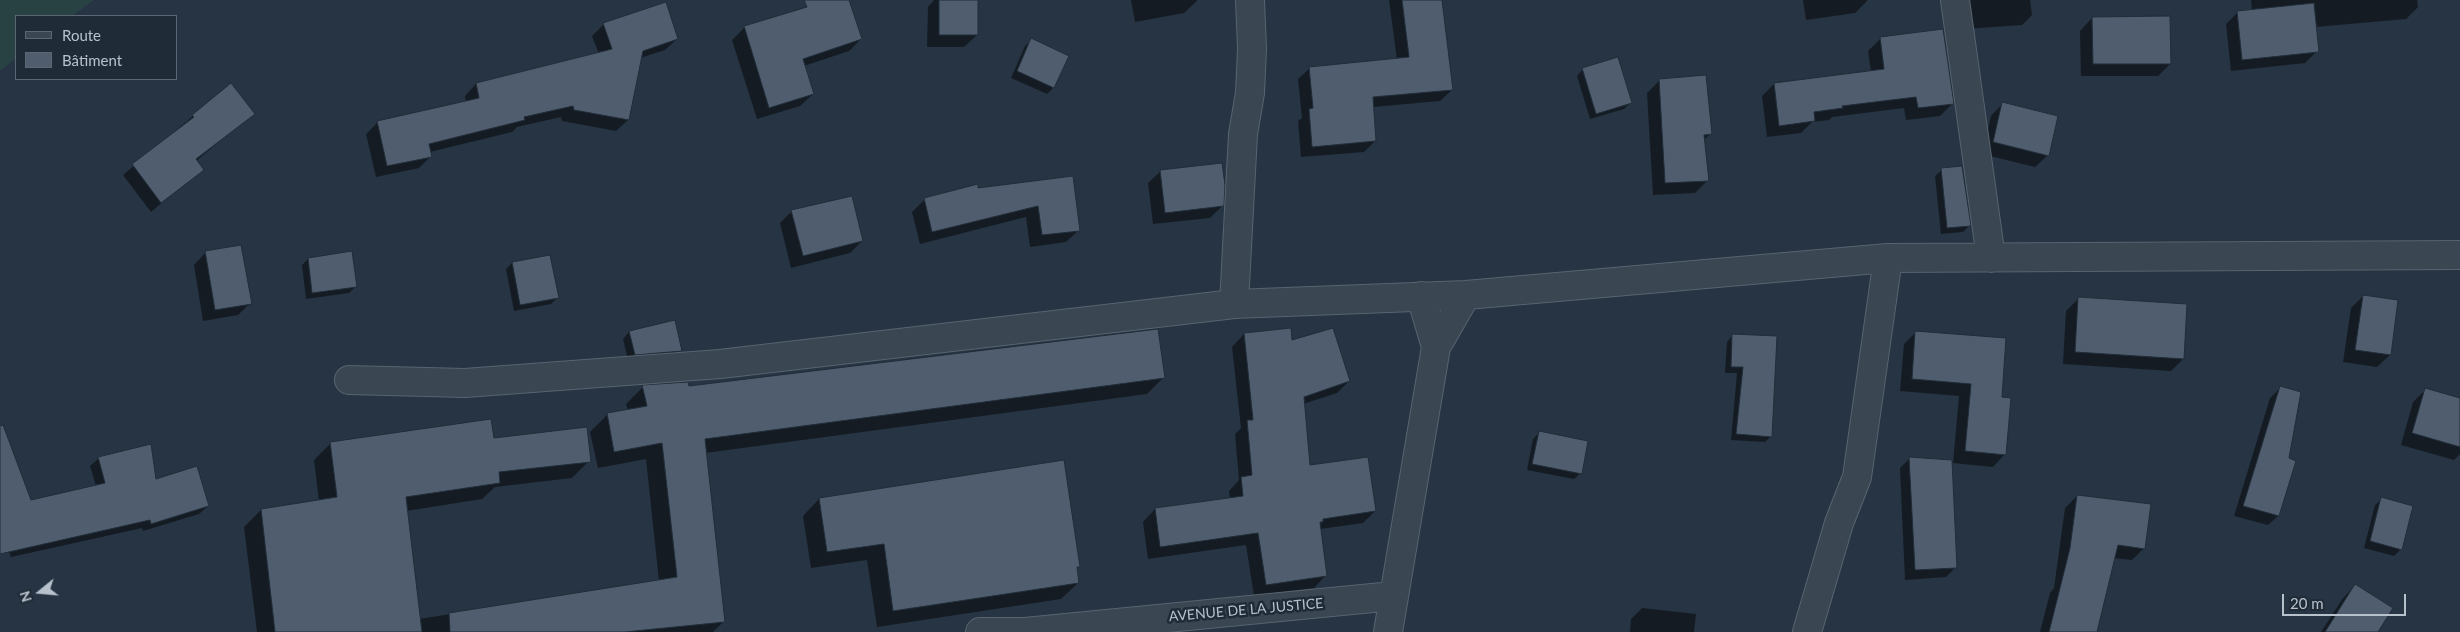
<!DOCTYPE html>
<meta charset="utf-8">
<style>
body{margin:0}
#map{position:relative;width:2460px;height:632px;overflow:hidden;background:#263443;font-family:Lato,sans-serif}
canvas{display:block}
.legend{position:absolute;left:15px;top:15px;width:162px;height:65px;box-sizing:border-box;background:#1f2b37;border:1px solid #5c6773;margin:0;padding:6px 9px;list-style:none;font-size:15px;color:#b7c1cc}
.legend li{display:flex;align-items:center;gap:10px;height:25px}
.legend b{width:25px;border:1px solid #5c6773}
.north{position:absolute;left:15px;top:567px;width:50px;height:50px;-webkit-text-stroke:4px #1f2b37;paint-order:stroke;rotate:253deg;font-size:14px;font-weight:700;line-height:20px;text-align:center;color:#b7c1cc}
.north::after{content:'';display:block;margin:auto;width:18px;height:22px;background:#b7c1cc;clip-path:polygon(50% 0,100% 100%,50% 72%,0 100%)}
.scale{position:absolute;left:2282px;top:594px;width:124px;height:22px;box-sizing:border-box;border:2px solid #b7c1cc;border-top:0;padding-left:6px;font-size:15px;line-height:18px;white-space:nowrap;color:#b7c1cc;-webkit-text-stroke:4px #1f2b37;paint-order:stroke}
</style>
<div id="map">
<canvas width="2460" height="632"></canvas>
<ul class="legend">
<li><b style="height:6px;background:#3a4652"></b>Route</li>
<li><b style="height:14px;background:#4f5d6e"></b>Bâtiment</li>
</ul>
<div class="north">N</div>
<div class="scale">20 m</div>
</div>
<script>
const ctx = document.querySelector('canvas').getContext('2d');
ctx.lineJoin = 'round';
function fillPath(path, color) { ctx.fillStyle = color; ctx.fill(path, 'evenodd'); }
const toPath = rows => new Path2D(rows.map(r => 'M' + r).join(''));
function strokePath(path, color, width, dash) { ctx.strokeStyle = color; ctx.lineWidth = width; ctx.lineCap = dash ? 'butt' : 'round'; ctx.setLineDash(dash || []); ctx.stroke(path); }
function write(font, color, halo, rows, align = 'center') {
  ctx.font = font + ' Lato,sans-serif'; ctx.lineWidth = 5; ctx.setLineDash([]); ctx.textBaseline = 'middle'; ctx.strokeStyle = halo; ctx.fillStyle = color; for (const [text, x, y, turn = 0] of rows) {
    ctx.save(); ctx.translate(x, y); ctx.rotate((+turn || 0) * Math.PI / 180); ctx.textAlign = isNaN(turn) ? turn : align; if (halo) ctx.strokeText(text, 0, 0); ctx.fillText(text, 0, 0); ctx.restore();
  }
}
const green = toPath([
 [0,0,94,0,72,16,16,16,16,58,0,71]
]);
const shadow = toPath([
 [826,0,848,0,861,39,849,51,804,66,813,94,800,106,757,119,732,40,745,27],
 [934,0,977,0,977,35,964,47,927,47,928,7],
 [1131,0,1197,0,1197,1,1184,13,1135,22],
 [1389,0,1440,0,1452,90,1440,101,1373,107,1375,141,1364,152,1301,157,1298,121,1302,118,1298,79,1310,68,1397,60],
 [1803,0,1867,0,1867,1,1855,13,1806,20],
 [1958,0,2030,0,2032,15,2022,25,1964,29],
 [2251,0,2417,0,2418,7,2406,19,2315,27,2317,51,2305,63,2231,71,2226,24,2238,12,2252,11],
 [2092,18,2170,64,2158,76,2081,76,2080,31],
 [604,24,677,39,665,50,640,58,628,120,616,131,562,121,561,117,517,127,512,132,430,152,431,156,419,168,376,177,366,134,378,122,466,102,465,96,476,84,599,54,592,36],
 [1881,38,1952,104,1940,116,1906,120,1904,108,1832,117,1829,120,1812,122,1801,133,1767,137,1762,96,1774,84,1871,72,1868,51],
 [1032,40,1053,88,1047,94,1011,78,1025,46],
 [1583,69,1630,103,1624,109,1590,119,1577,76],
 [1660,80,1711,133,1703,141,1707,181,1695,193,1653,195,1647,93],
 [2003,103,2048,155,2035,167,1982,154,1991,116],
 [253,113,196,161,202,169,151,212,123,175,193,116],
 [1942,170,1969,226,1963,232,1941,234,1935,176],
 [1161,171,1222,206,1210,218,1153,224,1148,183],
 [1072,178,1079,230,1066,242,1030,247,1026,217,920,244,912,212,925,199,977,189],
 [792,211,862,241,850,253,791,268,780,223],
 [206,252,250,303,238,315,203,321,194,265],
 [549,256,557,298,551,304,514,311,506,269,512,263],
 [308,259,355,287,349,293,306,299,302,265],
 [2363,296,2390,355,2377,367,2343,362,2351,308],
 [2078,299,2183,359,2171,371,2063,364,2066,311],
 [629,332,680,351,674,357,628,360,623,339],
 [1916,332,2001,398,2005,454,1993,467,1953,463,1959,396,1900,391,1904,344],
 [1244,334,1291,342,1349,381,1337,393,1303,404,1309,467,1375,511,1363,523,1320,529,1326,575,1314,588,1254,596,1246,545,1148,559,1143,522,1155,509,1230,499,1229,491,1239,480,1235,434,1241,428,1232,347],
 [1733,335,1771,436,1765,442,1731,440,1737,373,1725,373,1727,342],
 [1164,377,1147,394,705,453,724,621,713,632,257,632,244,527,261,510,319,501,314,460,331,443,493,439,589,461,572,478,495,487,482,499,406,511,419,619,659,581,646,459,598,468,590,432,607,415,628,411,626,404,643,387],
 [2280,388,2278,516,2268,525,2234,516,2270,398],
 [2425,390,2460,400,2460,454,2454,460,2401,445,2413,402],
 [1539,433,1581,473,1574,479,1527,470,1533,439],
 [99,458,155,481,208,506,199,514,143,531,142,528,11,557,0,528,0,512,96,486,90,466],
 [1910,458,1956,567,1946,577,1905,580,1900,468],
 [2077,496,2144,548,2132,560,2114,558,2096,632,2040,632,2050,593,2054,588,2065,508],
 [819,499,1078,566,1076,569,1078,583,1061,599,877,627,867,560,811,568,803,516],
 [2382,499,2412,507,2400,550,2394,556,2364,548,2375,505],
 [2355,586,2377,632,2321,632,2343,598],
 [1642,608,1696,614,1694,632,1630,632,1631,619]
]);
const building = toPath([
 [804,0,849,0,862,39,803,59,814,94,769,108,744,26,807,7,804,0],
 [939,0,978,0,978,35,939,35,939,0],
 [1402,0,1442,0,1453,90,1373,97,1376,141,1312,147,1309,109,1313,108,1309,67,1409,57,1402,0],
 [666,2,678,39,643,51,629,120,574,110,573,106,524,117,525,120,429,144,432,157,387,166,377,121,479,98,476,83,612,49,603,23,666,2],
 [2314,3,2319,52,2242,60,2237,11,2314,3],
 [2170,16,2171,64,2093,64,2092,17,2170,16],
 [1943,29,1954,104,1918,108,1916,97,1842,106,1843,108,1814,112,1815,121,1779,126,1774,83,1884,69,1880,37,1943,29],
 [1031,38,1069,56,1054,88,1017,71,1031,38],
 [1618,57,1632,103,1596,114,1582,68,1618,57],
 [1706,75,1712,134,1704,135,1709,181,1665,183,1659,79,1706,75],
 [231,83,255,114,196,159,204,170,161,203,132,164,194,117,192,115,231,83],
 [2002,102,2058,116,2049,156,1993,142,2002,102],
 [1222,163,1225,185,1224,206,1165,213,1160,170,1222,163],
 [1962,166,1971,226,1947,228,1941,168,1962,166],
 [1073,176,1080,231,1042,235,1038,206,932,232,924,198,978,184,978,188,1073,176],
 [852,196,863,241,803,256,791,210,852,196],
 [241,245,252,304,215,310,205,251,241,245],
 [352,251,357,287,312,293,308,258,352,251],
 [550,255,559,298,520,305,512,262,550,255],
 [2363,295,2398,300,2391,355,2355,350,2363,295],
 [2078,297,2187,304,2184,359,2075,352,2078,297],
 [675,320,682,351,635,355,629,331,675,320],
 [1291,328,1292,340,1333,328,1350,381,1304,397,1310,465,1368,457,1376,511,1323,519,1323,522,1320,522,1327,576,1266,585,1258,533,1160,547,1155,508,1243,496,1241,477,1252,475,1247,420,1253,420,1244,333,1291,328],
 [1158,329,1165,378,705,439,725,622,625,632,450,632,449,613,677,577,662,443,614,452,607,413,647,406,642,385,688,382,689,386,1158,329],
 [1915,331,2006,338,2002,397,2011,398,2006,455,1965,451,1971,384,1912,379,1915,331],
 [1732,334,1777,336,1772,437,1736,434,1743,367,1731,367,1732,334],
 [2280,386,2301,392,2289,458,2296,461,2279,516,2243,506,2280,386],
 [2425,388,2460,398,2460,447,2412,433,2425,388],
 [491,419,494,438,587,427,591,462,499,472,500,483,406,497,422,632,275,632,261,509,337,497,330,442,491,419],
 [3,425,31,500,105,483,98,457,151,444,156,479,197,466,209,506,151,524,150,520,0,554,0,426,3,425],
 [1539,431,1588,441,1582,474,1532,464,1539,431],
 [1909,457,1952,460,1957,568,1915,570,1909,457],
 [1064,460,1080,567,1077,567,1079,583,893,611,884,544,827,552,819,498,1064,460],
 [2077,495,2151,504,2145,549,2118,545,2097,632,2049,632,2070,548,2077,495],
 [2381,497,2413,506,2402,550,2370,541,2381,497],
 [2355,584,2393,608,2378,632,2325,632,2355,584]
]);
const minor = toPath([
 [1250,0,1252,49,1250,93,1243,134,1234,304,1466,295],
 [1955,0,1991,258],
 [1421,296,1436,347],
 [349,380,465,383,720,364,1234,304],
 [980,632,1025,632,1393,596],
 [1388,632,1436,347,1466,295,1888,258,2460,255],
 [1807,632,1839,523,1857,477,1888,258]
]);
const streetNames = [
 ["AVENUE DE LA JUSTICE",1246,610,-5]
];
fillPath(green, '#284243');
fillPath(shadow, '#0007');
fillPath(building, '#4f5d6e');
strokePath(building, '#212d39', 1);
strokePath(minor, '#58646f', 30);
strokePath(minor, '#3a4652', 28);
write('14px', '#b7c1cc', '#1f2b37', streetNames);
</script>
